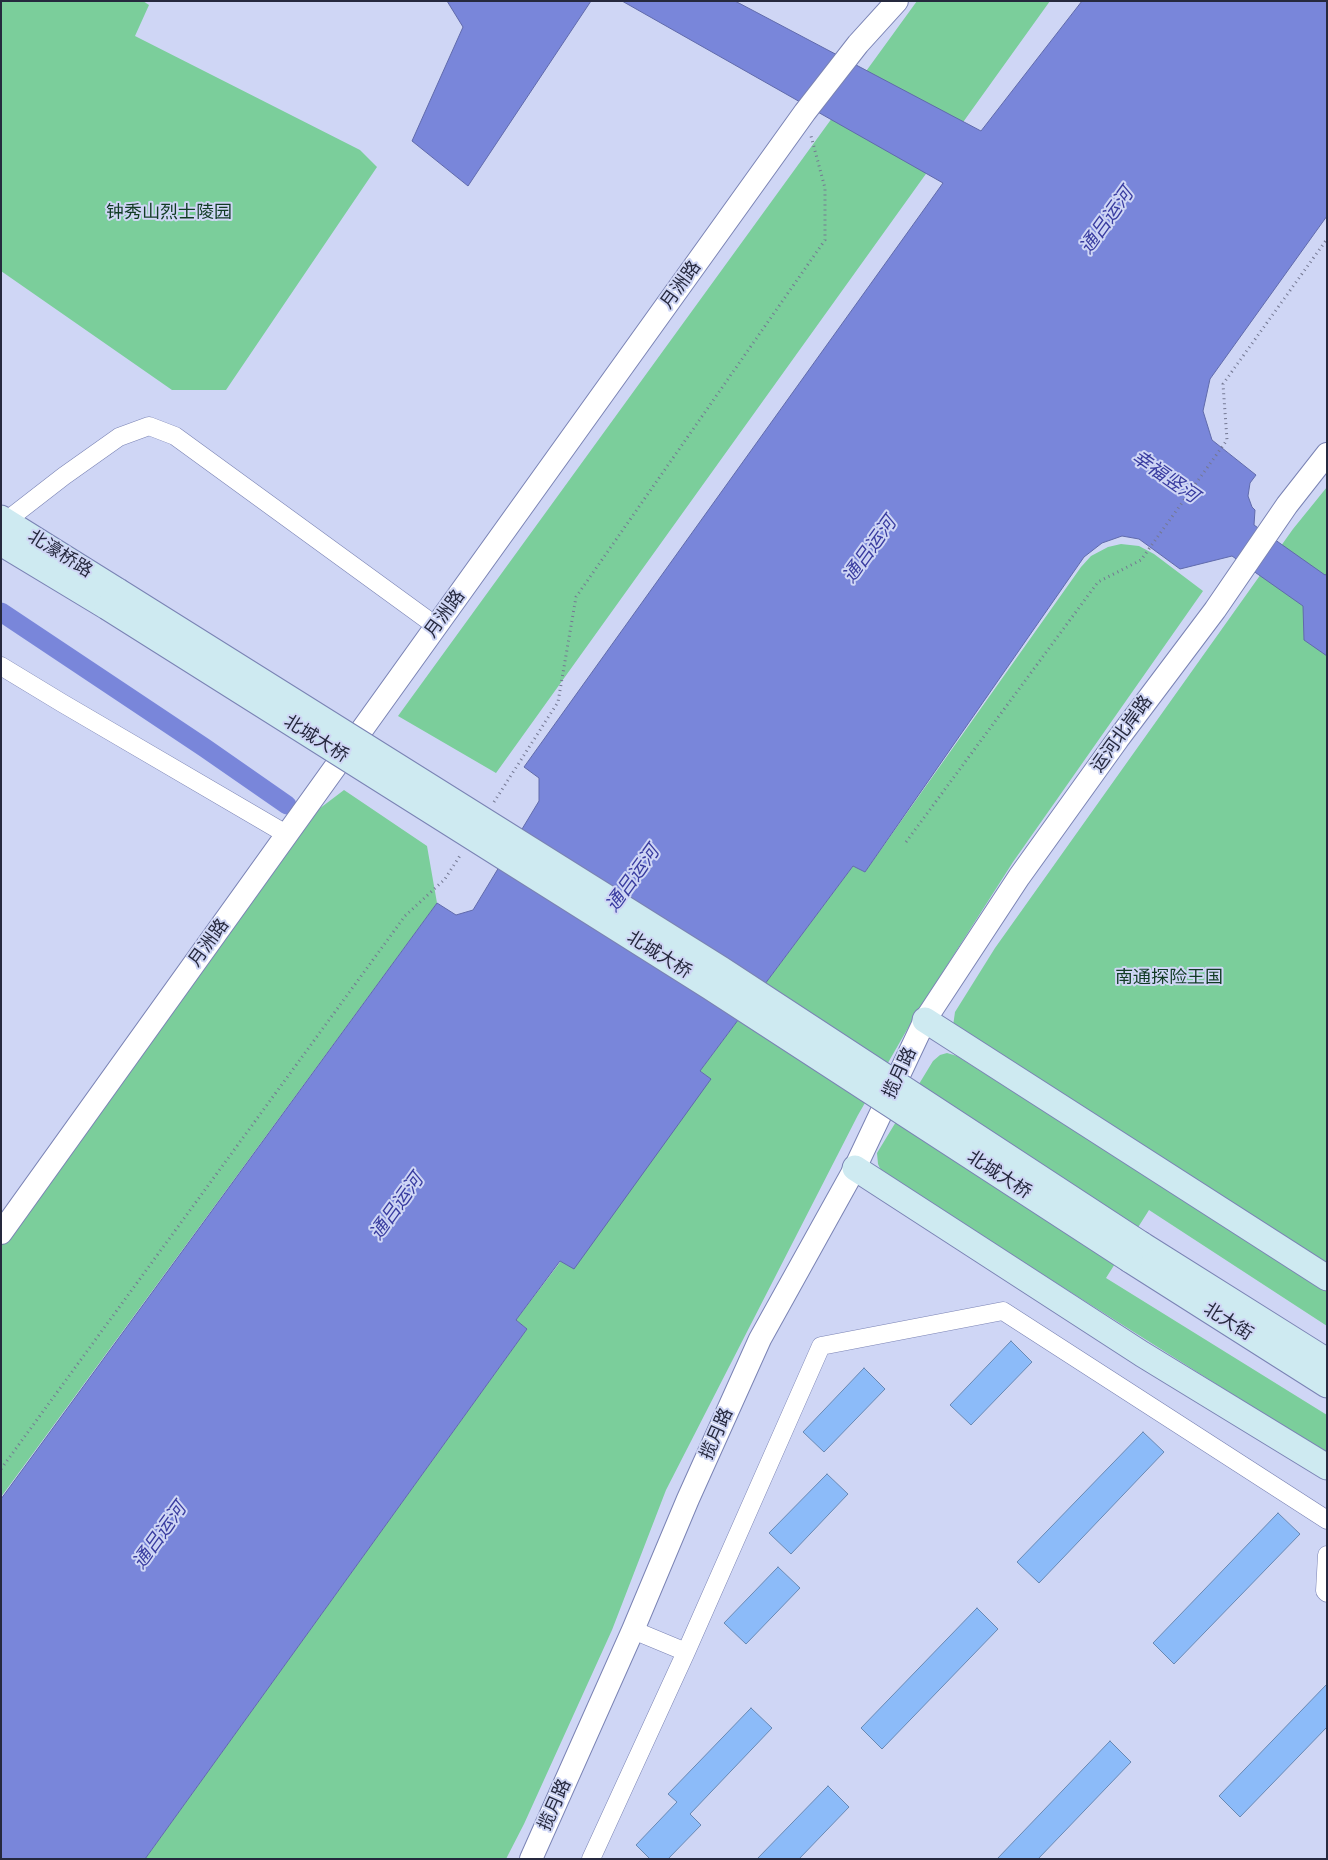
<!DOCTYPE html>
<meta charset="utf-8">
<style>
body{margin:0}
#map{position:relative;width:1328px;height:1860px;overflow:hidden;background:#cfd6f5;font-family:"Noto Sans",sans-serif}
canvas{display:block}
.frame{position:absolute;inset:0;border:2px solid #26293e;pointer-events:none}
</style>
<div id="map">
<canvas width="1328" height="1860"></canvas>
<div class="frame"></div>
</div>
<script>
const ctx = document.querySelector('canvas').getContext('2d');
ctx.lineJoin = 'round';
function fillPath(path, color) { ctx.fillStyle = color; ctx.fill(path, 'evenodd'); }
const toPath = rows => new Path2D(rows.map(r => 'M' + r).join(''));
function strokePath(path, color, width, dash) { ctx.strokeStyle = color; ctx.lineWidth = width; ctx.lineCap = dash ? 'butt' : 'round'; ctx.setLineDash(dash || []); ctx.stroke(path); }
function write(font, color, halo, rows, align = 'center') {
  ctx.font = font + ' "Noto Sans","Noto Sans SC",sans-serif'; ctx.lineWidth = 4; ctx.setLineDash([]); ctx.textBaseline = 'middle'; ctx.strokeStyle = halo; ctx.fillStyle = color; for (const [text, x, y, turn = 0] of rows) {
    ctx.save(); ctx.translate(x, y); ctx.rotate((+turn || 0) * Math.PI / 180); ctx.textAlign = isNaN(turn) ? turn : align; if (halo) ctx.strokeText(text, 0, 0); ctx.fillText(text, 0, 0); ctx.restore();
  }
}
const green = toPath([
 [1,1,143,1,149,5,135,36,360,150,377,167,226,390,172,390,1,271],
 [917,1,1050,1,496,773,398,716],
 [1327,487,1327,1270,953,1026,955,1012,995,948,1293,529],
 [1121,544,1139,546,1154,554,1203,591,1013,862,916,1014,858,1115,666,1490,612,1630,524,1824,506,1859,145,1859,527,1329,516,1320,561,1261,573,1268,710,1079,700,1071,853,866,865,872,1081,567,1091,556,1108,547],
 [344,790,427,846,437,903,1,1497,1,1233,286,834],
 [947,1053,957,1056,1327,1291,1327,1326,1149,1210,1106,1278,1327,1415,1327,1454,882,1173,878,1164,877,1153,933,1061,940,1055]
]);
const water = toPath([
 [447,1,591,1,468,186,412,141,463,27,447,1],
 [622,1,735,1,981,131,1082,1,1327,1,1327,216,1210,379,1203,411,1212,440,1256,475,1250,483,1248,496,1252,507,1255,510,1254,525,1325,575,1327,574,1327,656,1304,640,1303,606,1232,556,1180,569,1139,539,1122,536,1102,543,1084,557,865,872,853,866,700,1071,711,1079,574,1269,560,1261,516,1320,527,1329,145,1859,1,1859,1,1499,437,903,456,915,473,910,539,801,539,778,524,767,943,183,622,1]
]);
const canal = toPath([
 [1,612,205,748,287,805]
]);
const building = toPath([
 [1011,1341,1032,1362,971,1425,950,1405,1011,1341],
 [864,1368,885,1389,824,1452,803,1432,864,1368],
 [1143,1432,1164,1452,1039,1583,1017,1562,1143,1432],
 [827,1474,848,1494,791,1554,769,1533,827,1474],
 [1278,1513,1300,1534,1174,1664,1153,1643,1278,1513],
 [778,1567,800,1588,746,1644,724,1623,778,1567],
 [977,1608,998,1629,882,1749,861,1728,977,1608],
 [1327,1684,1327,1727,1240,1817,1219,1796,1327,1684],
 [751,1708,772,1728,690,1814,701,1825,668,1859,650,1859,636,1845,677,1802,668,1794,751,1708],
 [1110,1741,1131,1762,1038,1859,997,1859,1110,1741],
 [828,1786,849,1807,799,1859,757,1859,828,1786]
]);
const path = toPath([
 [494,802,558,702,576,597,825,240,825,188,811,136],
 [906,842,1098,582,1141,560,1227,440,1223,384,1327,239],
 [1,1469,405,916,445,879,461,854]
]);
const minor = toPath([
 [6,521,64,476,119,437,149,426,175,436,436,626],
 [1,666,62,703,286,834],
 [1327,1555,1325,1591,1327,1593],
 [633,1630,686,1652],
 [591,1859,686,1652,821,1346,1003,1311,1327,1520]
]);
const tertiary = toPath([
 [1,1233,805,112,858,44,897,1],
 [531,1859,633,1630,688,1499,760,1339,855,1168,925,1020,1019,877,1118,739,1215,610,1287,505,1327,454]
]);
const secondary = toPath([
 [1,518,118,591],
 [1,543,107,607],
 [925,1020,1327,1278],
 [855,1168,1142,1354,1327,1467],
 [1141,1244,1327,1361],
 [1130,1260,1327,1385]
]);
const secondaryBridge = toPath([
 [118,591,721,969,1141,1244],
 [107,607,710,987,1130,1260]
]);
const parkNames = [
 ["钟秀山烈士陵园",169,213],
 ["南通探险王国",1169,978]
];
const streetNames = [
 ["月洲路",681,285,-54],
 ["北濠桥路",60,554,32],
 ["月洲路",445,614,-54],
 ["运河北岸路",1122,734,-54],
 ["北城大桥",316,739,32],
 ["月洲路",209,943,-54],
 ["北城大桥",659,955,32],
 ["揽月路",900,1073,-65],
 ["北城大桥",999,1175,33],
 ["北大街",1228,1322,32],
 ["揽月路",717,1434,-66],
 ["揽月路",555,1805,-66]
];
const waterNames = [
 ["通吕运河",1107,221,-54],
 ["幸福竖河",1165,477,35],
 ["通吕运河",870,550,-54],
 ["通吕运河",633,879,-54],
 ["通吕运河",397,1207,-54],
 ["通吕运河",160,1536,-54]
];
fillPath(green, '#7bce9b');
fillPath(water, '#7986da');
strokePath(water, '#606aab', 1);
strokePath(canal, '#7986da', 19);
fillPath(building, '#8cbbf9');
strokePath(building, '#6888b3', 1);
strokePath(minor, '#7a83b4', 19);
strokePath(tertiary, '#7a83b4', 24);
strokePath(secondary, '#7a83b4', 27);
strokePath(path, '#747892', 3, [1, 4]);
strokePath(minor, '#fff', 18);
strokePath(tertiary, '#fff', 22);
strokePath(secondary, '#ceeaf1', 25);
strokePath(secondaryBridge, '#7a83b4', 27, []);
strokePath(secondaryBridge, '#ceeaf1', 25);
write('18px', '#113b24', '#cfd6f5', parkNames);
write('18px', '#26293e', '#cfd6f5', streetNames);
write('italic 19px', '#393ca0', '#cfd6f5', waterNames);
</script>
